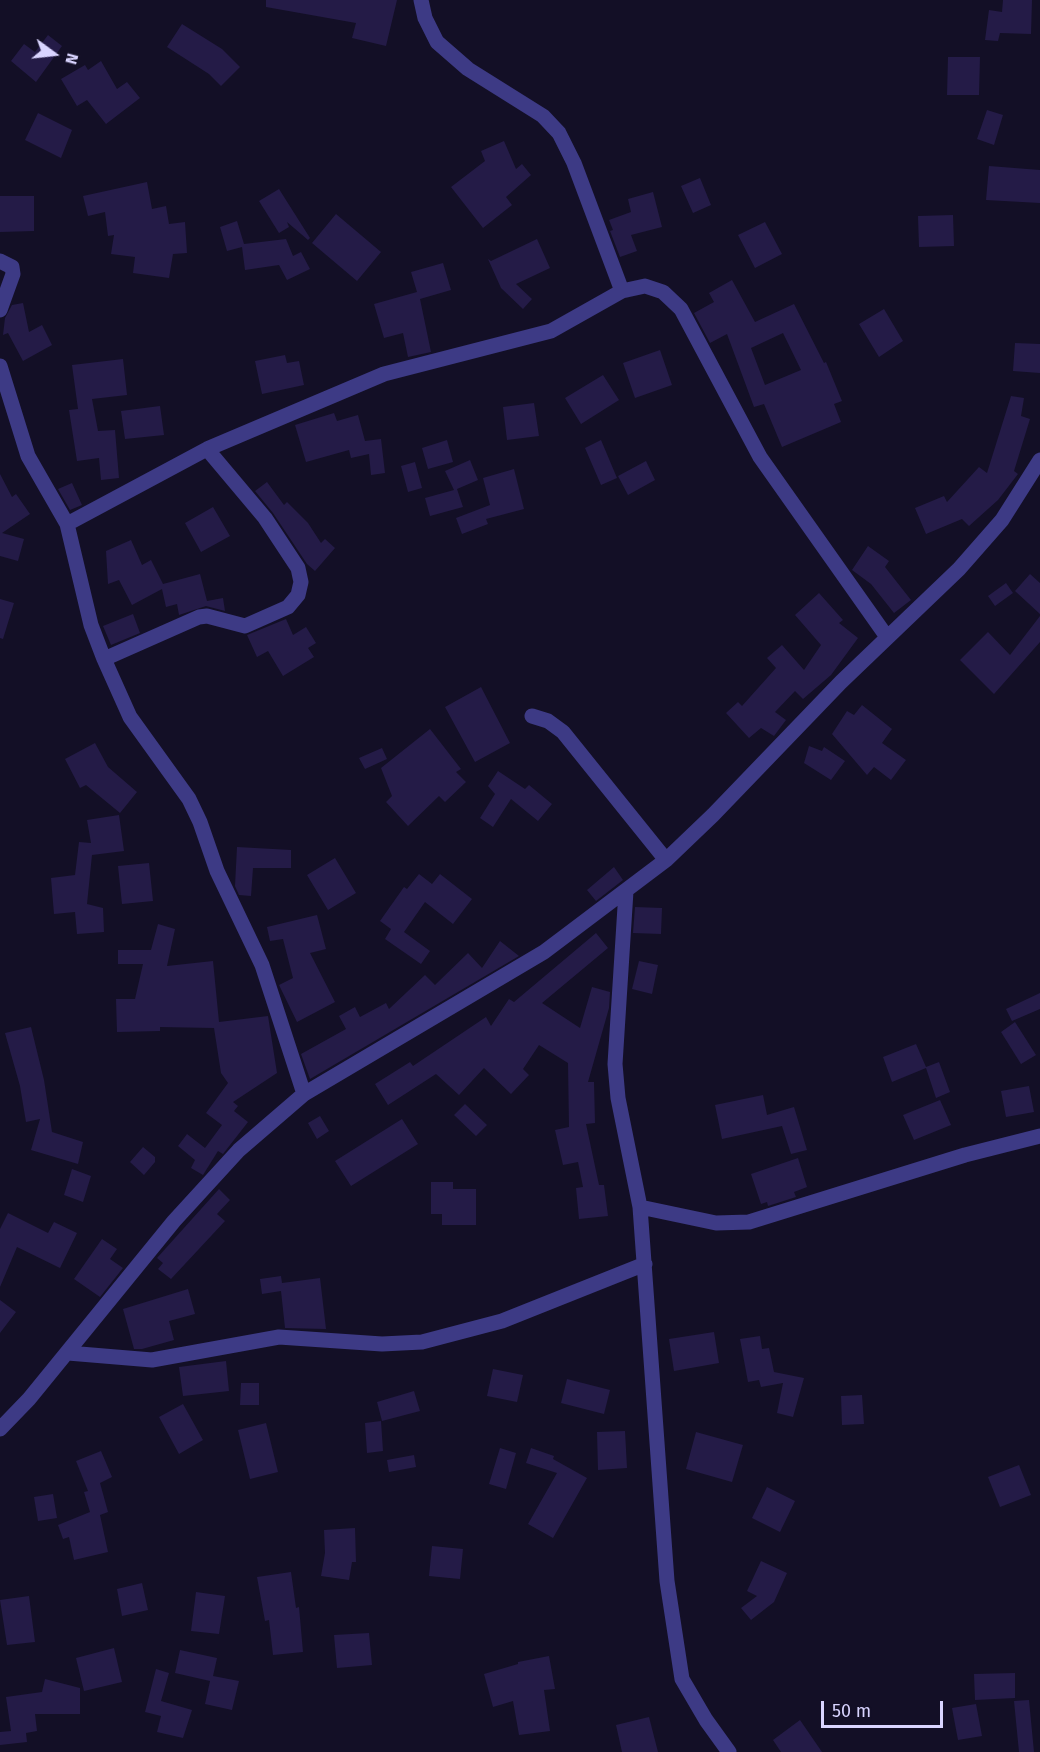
<!DOCTYPE html>
<style>
body{margin:0}
#map{position:relative;width:1040px;height:1752px;overflow:hidden;background:#130f26;font-family:"Fira Sans",sans-serif}
canvas{display:block}
.north{position:absolute;left:24px;top:24px;width:60px;height:60px;-webkit-text-stroke:4px #130f26;paint-order:stroke;rotate:105deg;font-size:16px;font-weight:700;line-height:24px;text-align:center;color:#d9d4ff}
.north::after{content:'';display:block;margin:auto;width:21px;height:27px;background:#d9d4ff;clip-path:polygon(50% 0,100% 100%,50% 72%,0 100%)}
.scale{position:absolute;left:821px;top:1701px;width:122px;height:27px;box-sizing:border-box;border:3px solid #d9d4ff;border-top:0;padding-left:8px;font-size:18px;line-height:21px;white-space:nowrap;color:#d9d4ff;-webkit-text-stroke:4px #130f26;paint-order:stroke}
</style>
<div id="map">
<canvas width="1040" height="1752"></canvas>
<div class="north">N</div>
<div class="scale">50 m</div>
</div>
<script>
const ctx = document.querySelector('canvas').getContext('2d');
ctx.lineJoin = 'round';
function fillPath(path, color) { ctx.fillStyle = color; ctx.fill(path, 'evenodd'); }
const toPath = rows => new Path2D(rows.map(r => 'M' + r).join(''));
function strokePath(path, color, width, dash) { ctx.strokeStyle = color; ctx.lineWidth = width; ctx.lineCap = dash ? 'butt' : 'round'; ctx.setLineDash(dash || []); ctx.stroke(path); }
const building = toPath([
 [266,0,397,0,386,46,352,38,356,23,266,7],
 [1003,0,1032,0,1031,34,1000,33,998,41,985,40,989,10,1002,12],
 [182,24,222,49,240,67,221,86,209,74,167,47],
 [48,35,62,46,36,82,11,61,24,44,35,52],
 [948,57,980,57,979,95,947,95],
 [101,61,117,89,127,82,140,98,106,124,87,100,77,106,61,79,85,65,88,70],
 [987,110,1003,115,994,145,977,139],
 [38,113,72,130,61,158,25,140],
 [504,141,516,169,522,164,531,175,506,197,512,205,483,228,451,187,485,161,481,151],
 [989,166,1040,170,1040,203,986,200],
 [700,178,711,205,693,213,681,186],
 [147,182,152,209,166,206,169,224,185,222,187,253,173,254,169,278,133,273,135,257,111,254,114,235,108,236,105,212,88,216,83,196],
 [279,189,310,238,308,240,287,222,289,227,279,233,259,201],
 [653,192,662,227,631,235,637,251,620,257,610,231,613,230,609,220,631,212,628,199],
 [0,196,34,196,34,231,0,232],
 [336,214,381,252,357,281,312,243],
 [953,215,954,246,919,247,918,216],
 [237,221,244,244,286,239,293,256,301,252,310,269,287,280,279,265,245,270,242,247,227,251,220,227],
 [765,222,782,254,755,268,738,235],
 [537,239,550,268,516,284,532,299,523,309,501,288,488,259,491,261],
 [443,263,451,290,420,299,431,352,408,357,403,333,384,338,374,304,417,292,411,272],
 [732,280,755,322,794,304,824,363,826,362,842,401,834,404,841,422,782,447,764,404,754,407,727,334,710,343,694,313,714,302,709,293],
 [783,333,801,370,765,385,751,348],
 [23,303,29,332,42,325,52,345,23,361,8,333,3,335,5,318,12,305],
 [884,309,903,341,879,357,859,324],
 [1015,343,1040,344,1040,373,1013,371],
 [660,350,672,385,635,398,623,363],
 [285,355,287,363,299,361,304,385,262,394,255,361],
 [123,359,127,395,92,399,98,431,115,430,119,478,101,480,99,458,77,461,69,410,78,409,72,365],
 [603,375,619,400,581,424,565,398],
 [1011,396,1024,398,1021,416,1030,419,1014,471,1018,474,998,500,969,526,962,519,926,534,915,508,944,496,947,502,979,467,987,473],
 [534,403,539,436,507,440,503,407],
 [160,406,164,435,125,439,121,411],
 [334,413,337,421,358,415,365,441,381,439,385,473,371,475,369,454,351,458,349,450,306,462,295,425],
 [447,440,453,462,428,469,422,448],
 [601,440,617,478,601,485,585,448],
 [470,460,478,480,457,489,463,507,430,516,425,498,454,490,445,471],
 [646,461,655,480,628,495,618,476],
 [415,462,422,488,408,492,401,466],
 [514,469,524,509,486,519,488,524,462,534,456,518,490,505,483,478],
 [0,474,12,497,16,494,30,514,2,533,24,539,18,561,0,556],
 [267,482,284,505,287,502,308,523,321,543,325,539,335,548,315,571,307,564,273,513,255,491],
 [72,483,82,505,70,510,58,489],
 [213,507,230,536,201,552,185,523],
 [131,540,142,565,151,560,163,584,200,574,207,601,223,598,225,611,206,606,179,615,177,604,166,607,162,589,132,605,119,580,108,584,106,551],
 [868,546,889,561,885,567,911,600,894,613,871,584,852,570],
 [1030,574,1040,583,1040,614,1015,591],
 [1006,583,1013,593,995,606,988,596],
 [819,593,843,620,839,623,858,638,831,675,803,699,795,691,775,712,786,720,774,736,761,728,749,738,726,713,738,702,742,706,776,668,767,658,782,645,804,670,821,645,795,615],
 [0,599,14,603,3,639,0,638],
 [133,614,140,633,111,645,103,626],
 [1040,616,1040,642,994,694,960,660,988,632,1010,655],
 [286,619,293,635,306,627,316,643,308,648,314,657,283,676,268,651,257,657,247,635],
 [481,687,510,743,475,762,445,707],
 [862,705,892,729,882,743,906,760,891,780,874,767,867,775,832,734,847,711,854,715],
 [430,729,461,769,456,772,466,782,445,802,439,796,408,826,386,802,392,796,381,768],
 [95,743,108,767,137,792,120,813,86,785,80,788,65,759],
 [809,746,822,751,824,747,845,761,831,780,804,763],
 [382,748,387,759,365,769,359,758],
 [498,771,525,789,529,785,552,804,538,821,511,799,493,827,480,818,495,794,488,786],
 [119,815,124,851,92,855,87,904,103,908,104,932,77,934,75,912,54,914,51,878,75,875,79,842,91,843,87,820],
 [237,847,291,850,291,868,253,868,251,896,239,895,235,886],
 [335,858,356,893,328,910,307,875],
 [149,863,153,901,122,904,118,866],
 [614,867,623,880,596,901,587,890],
 [419,874,432,884,440,874,472,899,453,924,425,902,404,932,430,951,421,964,385,939,391,929,380,921,404,887,407,889],
 [635,907,662,908,661,934,633,933],
 [317,915,326,949,310,953,335,1002,297,1022,279,985,293,978,283,939,270,941,267,927],
 [158,924,175,929,167,966,213,961,219,1022,268,1016,277,1073,233,1102,238,1106,234,1111,248,1122,223,1154,218,1151,203,1175,191,1168,195,1160,178,1146,187,1134,205,1148,222,1125,206,1113,228,1083,221,1073,214,1028,160,1027,160,1031,117,1032,116,999,135,999,143,964,118,964,118,950,151,950],
 [596,933,608,948,542,1003,580,1028,592,987,610,992,609,1008,588,1082,594,1082,595,1123,586,1124,599,1185,604,1185,608,1216,579,1219,576,1188,583,1187,578,1162,563,1165,555,1130,569,1127,568,1063,539,1045,523,1069,529,1075,511,1094,484,1068,459,1095,436,1074,388,1105,375,1084,410,1062,413,1066,486,1017,491,1026,509,999,514,1002],
 [500,941,519,956,310,1079,301,1054,346,1029,339,1016,355,1007,360,1017,386,1003,389,1009,425,975,435,985,468,953,482,968],
 [639,961,658,965,652,994,632,989],
 [1040,993,1040,1009,1012,1021,1006,1009],
 [1015,1022,1036,1055,1021,1064,1001,1032],
 [31,1027,44,1080,52,1132,83,1142,78,1164,31,1150,40,1119,26,1122,20,1086,5,1033],
 [916,1044,926,1067,939,1062,950,1092,936,1098,926,1068,892,1082,883,1057],
 [1029,1086,1034,1112,1006,1117,1001,1091],
 [763,1095,767,1115,794,1107,807,1150,791,1154,782,1126,722,1139,715,1105],
 [940,1100,951,1125,914,1140,903,1115],
 [465,1104,487,1125,476,1136,454,1115],
 [320,1116,329,1131,317,1139,308,1123],
 [402,1119,418,1144,351,1186,335,1161],
 [143,1147,155,1157,155,1162,144,1175,130,1162],
 [798,1158,807,1187,794,1192,796,1197,768,1206,767,1202,761,1204,751,1174],
 [72,1169,91,1176,83,1202,64,1195],
 [431,1182,453,1182,453,1189,476,1189,476,1225,442,1225,442,1214,431,1214],
 [219,1189,230,1200,217,1214,225,1221,171,1279,158,1269,163,1263,157,1258],
 [8,1213,48,1233,54,1222,77,1233,60,1268,17,1247,0,1287,0,1229],
 [102,1239,117,1249,110,1259,123,1268,100,1297,74,1279],
 [281,1276,282,1283,320,1278,326,1329,285,1328,281,1291,262,1294,260,1279],
 [188,1289,195,1314,169,1321,174,1340,142,1349,134,1349,123,1309],
 [0,1300,16,1312,0,1333],
 [714,1332,719,1363,674,1371,669,1339],
 [760,1336,762,1349,769,1348,774,1372,804,1378,793,1417,777,1413,783,1383,761,1387,759,1380,748,1382,740,1339],
 [226,1361,229,1391,183,1396,179,1367],
 [493,1369,523,1375,517,1402,487,1396],
 [567,1379,610,1390,604,1414,561,1403],
 [241,1383,259,1383,259,1405,240,1405],
 [414,1391,420,1411,382,1421,377,1402],
 [862,1395,864,1424,842,1425,841,1396],
 [183,1404,203,1440,179,1454,159,1417],
 [381,1421,383,1451,367,1453,365,1423],
 [266,1423,278,1472,250,1479,238,1430],
 [625,1431,627,1468,598,1470,597,1432],
 [696,1432,743,1445,732,1482,686,1469],
 [500,1448,516,1453,506,1489,489,1484],
 [531,1448,554,1456,553,1459,587,1478,553,1538,528,1524,557,1473,526,1463],
 [101,1451,112,1477,100,1483,108,1512,100,1515,108,1552,74,1560,69,1537,63,1539,58,1525,90,1512,84,1492,88,1491,76,1461],
 [414,1455,416,1467,389,1472,387,1460],
 [1019,1465,1031,1495,1000,1507,988,1477],
 [767,1487,795,1501,780,1532,752,1518],
 [53,1494,57,1518,38,1521,34,1497],
 [355,1528,356,1562,352,1562,349,1580,321,1576,325,1553,324,1530],
 [432,1546,463,1549,460,1579,429,1576],
 [761,1561,787,1573,774,1602,751,1620,741,1608,757,1596,747,1591],
 [291,1572,296,1608,299,1607,303,1652,273,1655,269,1620,265,1621,257,1577],
 [142,1583,148,1610,122,1616,117,1589],
 [196,1592,225,1596,219,1634,191,1631],
 [29,1596,35,1642,7,1645,0,1600],
 [369,1633,372,1665,337,1668,334,1635],
 [114,1648,122,1682,84,1691,76,1658],
 [180,1650,217,1658,213,1676,239,1681,232,1710,205,1704,210,1681,175,1673],
 [549,1656,555,1689,544,1690,550,1731,519,1735,513,1701,493,1707,484,1674,518,1664,518,1662],
 [156,1669,169,1673,161,1701,192,1710,183,1738,157,1732,161,1716,145,1712],
 [1015,1673,1015,1698,975,1700,974,1674],
 [45,1679,80,1688,80,1714,35,1714,37,1731,26,1733,27,1742,0,1745,0,1732,11,1731,6,1697,42,1692],
 [1029,1700,1034,1752,1019,1752,1014,1701],
 [976,1704,982,1736,958,1740,952,1708],
 [649,1717,658,1752,622,1752,616,1725],
 [800,1720,822,1752,781,1752,773,1740]
]);
const minor = toPath([
 [421,0,425,18,437,42,468,69,543,116,559,133,574,163,622,291],
 [0,261,12,267,13,274,0,310],
 [0,366,28,456,67,524,91,625,104,659,130,717,189,799,200,822,217,871,262,965,304,1094],
 [67,524,207,449,384,374,551,331,622,291,645,286,663,292,681,309,760,457,887,637],
 [104,659,199,617,207,616,245,626,288,607,298,595,301,582,298,568,265,518,207,449],
 [532,716,548,721,563,732,666,860],
 [626,891,615,1064,618,1098,640,1207,667,1581,682,1679,706,1720,729,1752],
 [640,1207,716,1223,749,1222,965,1155,1040,1136],
 [68,1353,152,1360,279,1337,382,1344,422,1342,502,1321,645,1264],
 [0,1429,29,1399,174,1221,239,1150,304,1094,544,952,666,860,713,815,841,682,959,569,1002,520,1040,460]
]);
fillPath(building, '#241b47');
strokePath(minor, '#3d3a85', 15);
</script>
